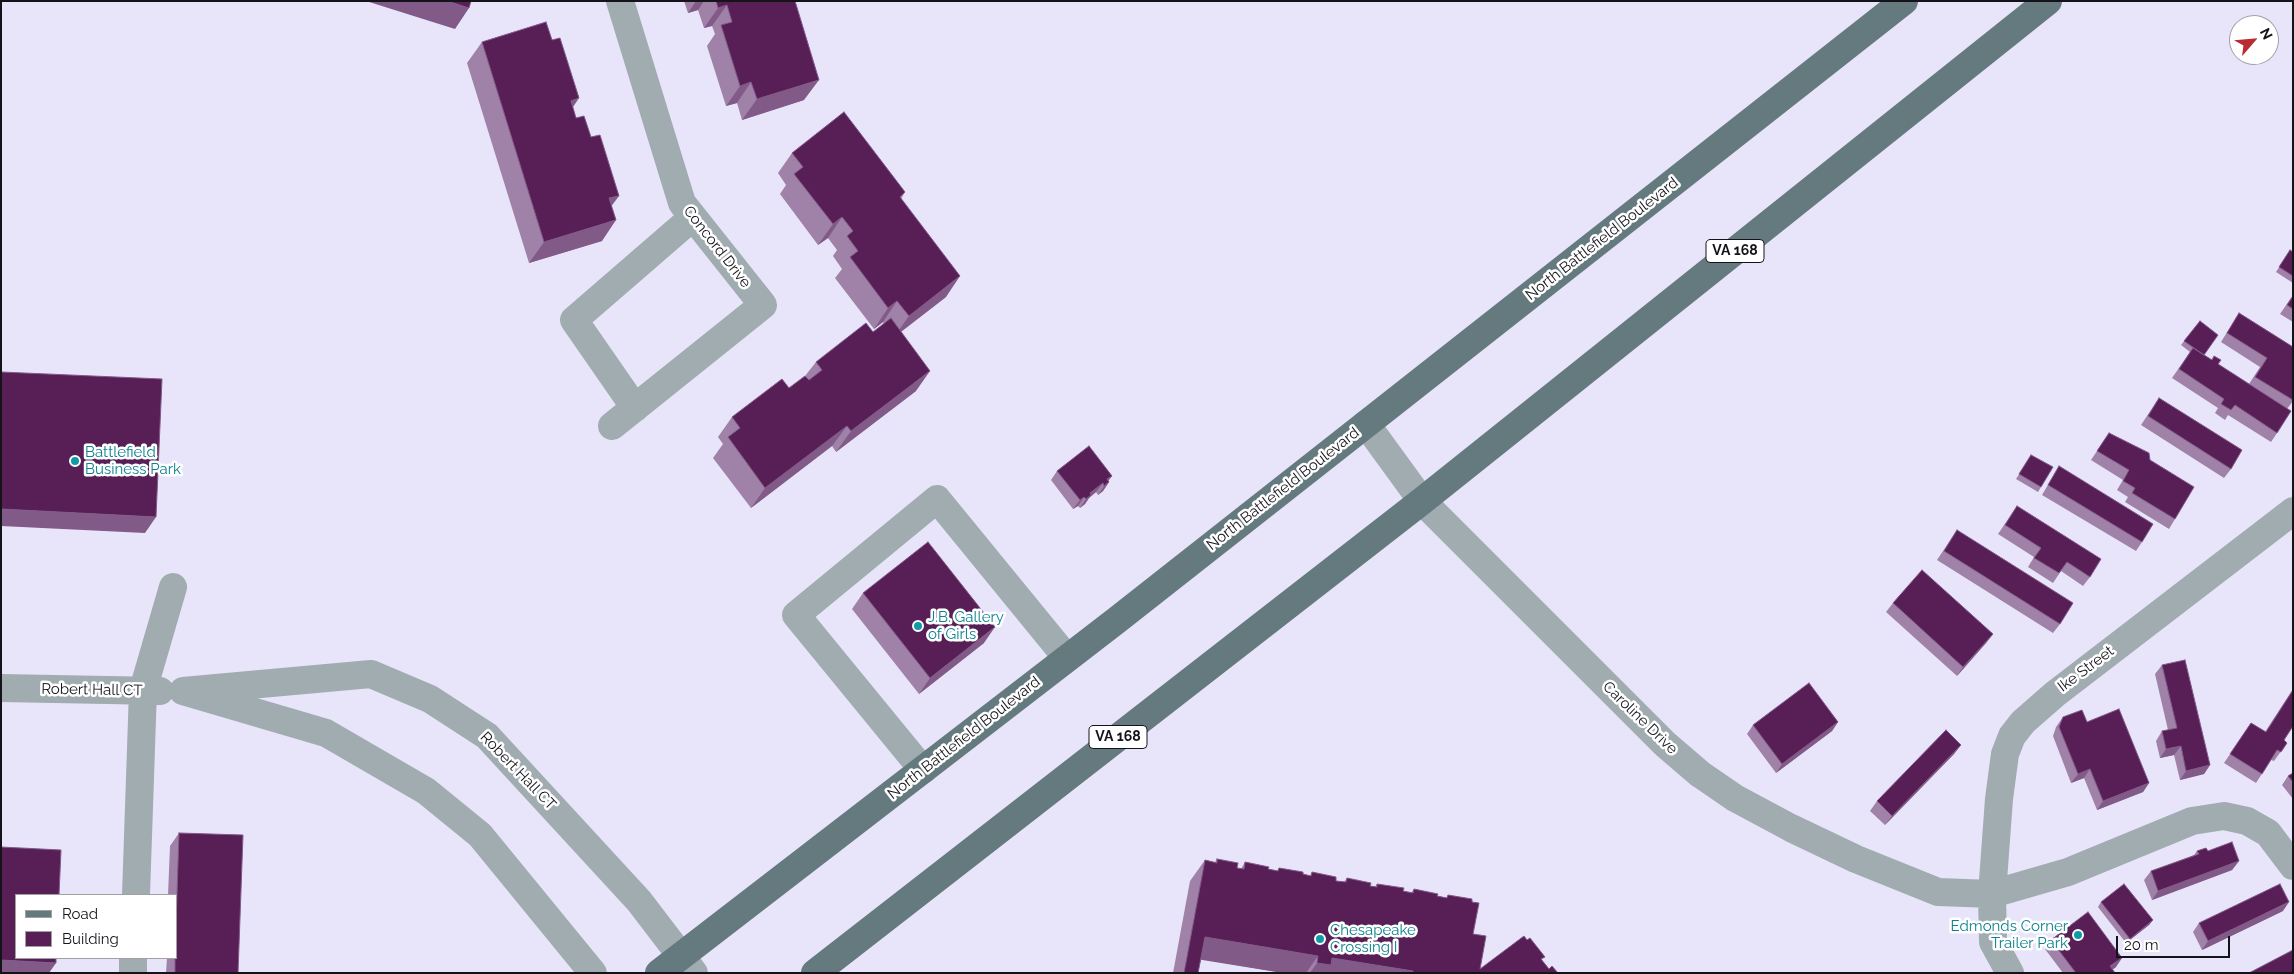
<!DOCTYPE html>
<style>
body{margin:0}
#map{position:relative;width:2294px;height:974px;overflow:hidden;background:#e8e5fb;font-family:Raleway,sans-serif}
canvas{display:block}
.frame{position:absolute;inset:0;border:2px solid #14131a;pointer-events:none}
.legend{position:absolute;left:15px;top:894px;width:162px;height:65px;box-sizing:border-box;background:#fff;border:1px solid #a1a1a3;margin:0;padding:6px 9px;list-style:none;font-size:15px;color:#14131a}
.legend li{display:flex;align-items:center;gap:10px;height:25px}
.legend b{width:25px;border:1px solid #a1a1a3}
.north{position:absolute;left:2229px;top:15px;width:50px;height:50px;box-sizing:border-box;background:#fff;border:1px solid #a1a1a3;border-radius:50%;rotate:63deg;font-size:14px;font-weight:700;line-height:20px;text-align:center;color:#14131a}
.north::after{content:'';display:block;margin:auto;width:18px;height:22px;background:#ba2a31;clip-path:polygon(50% 0,100% 100%,50% 72%,0 100%)}
.scale{position:absolute;left:2116px;top:936px;width:114px;height:22px;box-sizing:border-box;border:2px solid #14131a;border-top:0;padding-left:6px;font-size:15px;line-height:18px;white-space:nowrap;color:#14131a;-webkit-text-stroke:4px #fff;paint-order:stroke}
</style>
<div id="map">
<canvas width="2294" height="974"></canvas>
<div class="frame"></div>
<ul class="legend">
<li><b style="height:6px;background:#657a7f"></b>Road</li>
<li><b style="height:14px;background:#571f56"></b>Building</li>
</ul>
<div class="north">N</div>
<div class="scale">20 m</div>
</div>
<script>
const ctx = document.querySelector('canvas').getContext('2d');
ctx.lineJoin = 'round';
const toPath = rows => new Path2D(rows.map(r => 'M' + r).join(''));
function strokePath(path, color, width, dash) { ctx.strokeStyle = color; ctx.lineWidth = width; ctx.lineCap = dash ? 'butt' : 'round'; ctx.setLineDash(dash || []); ctx.stroke(path); }
function fillPath(path, color) { ctx.fillStyle = color; ctx.fill(path, 'evenodd'); }
function write(font, color, halo, rows, align = 'center') {
  ctx.font = font + ' Raleway,sans-serif'; ctx.lineWidth = 5; ctx.setLineDash([]); ctx.textBaseline = 'middle'; ctx.strokeStyle = halo; ctx.fillStyle = color; for (const [text, x, y, turn = 0] of rows) {
    ctx.save(); ctx.translate(x, y); ctx.rotate((+turn || 0) * Math.PI / 180); ctx.textAlign = isNaN(turn) ? turn : align; if (halo) ctx.strokeText(text, 0, 0); ctx.fillText(text, 0, 0); ctx.restore();
  }
}
const minor = toPath([
 [635,408,574,320,693,217],
 [1366,424,1422,501,1665,744,1700,774,1735,798,1791,828,1856,859,1938,892,1992,894,2068,872,2192,821,2224,816,2247,821,2268,833,2293,866],
 [612,426,763,305,682,203,620,1],
 [1,688,160,691],
 [923,770,796,615,937,499,1067,658],
 [136,895,143,690,173,587],
 [133,973,133,958],
 [593,973,480,835,426,791,326,733,183,691,371,674,430,699,487,736,639,901,694,973],
 [2010,973,1993,942,1992,894,1999,799,2005,754,2012,736,2023,722,2055,694,2293,511]
]);
const major = toPath([
 [659,973,1117,620,1904,1],
 [815,973,1422,501,2048,1]
]);
const wall = toPath([
 [684,1,795,1,804,100,742,120,737,103,726,106,707,46,715,34,712,26,704,28,698,10,688,13],
 [482,42,573,107,576,118,612,206,602,241,529,263,467,63],
 [792,153,905,192,901,199,946,297,901,332,916,391,836,452,832,446,751,508,713,458,723,444,718,437,732,417,789,388,805,376,816,362,873,332,884,324,883,322,874,329,835,278,842,269,833,256,837,250,828,238,818,245,780,194,786,185,778,173],
 [2290,250,2293,252,2293,283,2276,272],
 [2293,295,2293,322,2280,314],
 [2239,313,2293,347,2293,401,2287,409,2277,433,2271,442,2228,415,2225,420,2215,413,2218,408,2172,378,2190,352,2181,345,2200,321,2204,355,2249,384,2260,367,2221,342],
 [2159,398,2231,469,2224,478,2141,425],
 [2109,433,2150,460,2175,519,2169,529,2125,502,2128,497,2117,490,2123,480,2091,460],
 [2031,455,2041,487,2038,492,2016,479],
 [2059,466,2142,542,2136,551,2042,495],
 [1057,471,1112,476,1108,481,1109,482,1103,491,1098,495,1096,492,1089,498,1085,504,1080,508,1078,506,1073,509,1051,480],
 [2017,506,2090,577,2083,586,2061,571,2053,583,2028,567,2034,557,1998,534],
 [1957,530,2060,624,2053,633,1937,560],
 [863,593,984,643,919,694,852,609],
 [1893,603,1993,634,1986,643,1957,676,1886,612],
 [2162,665,2210,765,2204,774,2180,780,2174,755,2160,758,2156,741,2162,731,2168,730,2155,674],
 [2293,689,2293,726,2284,740,2287,743,2274,761,2271,760,2256,783,2224,763,2251,723,2265,732],
 [2063,717,2087,722,2149,783,2143,792,2097,810,2084,778,2071,783,2053,736,2056,727],
 [1838,722,1832,731,1776,773,1747,734,1753,725],
 [1961,745,1954,754,1885,825,1870,811,1877,801],
 [2293,773,2293,799,2282,785,2288,776],
 [179,833,238,973,166,973,167,958,176,958,176,895,168,895,170,846],
 [2197,851,2208,851,2239,861,2232,870,2152,900,2144,880,2151,871,2194,855],
 [1217,859,1237,868,1241,869,1245,862,1268,869,1277,871,1279,868,1310,876,1312,872,1336,881,1344,882,1347,878,1370,886,1375,887,1377,884,1411,893,1414,889,1437,896,1446,898,1448,895,1472,902,1473,934,1480,969,1542,961,1549,969,1558,973,1283,973,1201,959,1198,973,1173,973,1190,881,1205,860,1215,862],
 [2101,902,2153,920,2149,925,2126,943,2098,907],
 [2283,911,2202,950,2193,932,2199,923],
 [2051,940,2116,967,2113,969,2115,973,2063,973,2045,949]
]);
const shadedWall = toPath([
 [366,1,447,1,469,8,455,29],
 [696,1,704,1,698,10,688,13],
 [727,5,712,26,704,28,718,8],
 [819,80,804,100,742,120,757,99],
 [751,82,737,103,726,106,740,86],
 [579,98,565,119,571,101],
 [619,196,604,216,609,198],
 [842,217,828,238,818,245,833,224],
 [616,220,602,241,529,263,544,242],
 [960,276,946,297,894,337,909,316],
 [897,301,883,322,874,329,888,308],
 [930,371,916,391,836,452,851,431],
 [847,426,832,446,751,508,765,488],
 [1112,476,1105,485,1109,482,1103,491,1098,495,1104,486,1107,479],
 [1103,483,1096,492,1089,498,1085,504,1080,508,1090,493],
 [1084,497,1078,506,1073,509,1080,500],
 [1,509,156,517,145,533,1,526],
 [995,627,984,643,919,694,930,678],
 [1993,634,1986,643,1957,676,1963,667],
 [1838,722,1832,731,1776,773,1782,764],
 [1961,745,1954,754,1885,825,1892,816],
 [2181,746,2174,755,2160,758,2166,749],
 [2210,765,2204,774,2180,780,2186,771],
 [2090,769,2084,778,2071,783,2078,774],
 [2149,783,2143,792,2097,810,2103,801],
 [2239,861,2232,870,2152,900,2158,891],
 [2289,902,2283,911,2202,950,2208,941],
 [2153,920,2149,925,2126,943,2130,939],
 [1205,937,1318,956,1306,973,1283,973,1190,958],
 [1332,958,1413,971,1412,973,1310,973,1317,963],
 [2122,958,2116,967,2108,973,2110,966],
 [1,960,56,963,49,973,1,973]
]);
const building = toPath([
 [447,1,471,1,469,8,447,1],
 [716,1,795,1,819,80,757,99,751,82,740,86,721,25,732,22,727,5,718,8,716,1],
 [546,22,552,40,560,38,579,98,571,101,576,118,584,116,591,137,600,135,619,196,609,198,616,220,544,242,482,42,546,22],
 [844,112,905,192,900,197,960,276,909,316,897,301,888,308,850,257,858,251,847,236,853,231,842,217,833,224,794,174,803,167,792,153,844,112],
 [2290,250,2293,252,2293,276,2279,267,2290,250],
 [2293,296,2293,309,2287,305,2293,296],
 [2239,313,2293,347,2293,400,2255,377,2267,358,2227,333,2239,313],
 [891,318,930,371,851,431,847,426,765,488,728,437,740,428,732,417,782,379,789,388,805,376,809,380,822,370,816,362,866,323,873,332,891,318],
 [2200,321,2218,335,2204,355,2184,341,2200,321],
 [2193,348,2212,360,2214,356,2221,360,2218,364,2291,411,2277,433,2235,405,2231,410,2221,404,2224,399,2179,369,2193,348],
 [1,372,162,379,156,517,1,509,1,372],
 [2159,398,2242,450,2231,469,2148,416,2159,398],
 [2109,433,2149,453,2150,460,2194,487,2175,519,2132,493,2135,488,2123,481,2129,470,2097,451,2109,433],
 [1089,446,1112,476,1107,479,1109,482,1104,486,1103,483,1090,493,1091,495,1086,499,1084,497,1080,500,1057,471,1089,446],
 [2031,455,2053,467,2041,487,2019,474,2031,455],
 [2059,466,2153,524,2142,542,2048,485,2059,466],
 [2017,506,2101,559,2090,577,2067,562,2059,573,2034,558,2041,548,2005,525,2017,506],
 [1957,530,2073,603,2060,624,1944,551,1957,530],
 [928,542,995,627,930,678,863,593,928,542],
 [1922,570,1993,634,1963,667,1893,603,1922,570],
 [2185,660,2210,765,2186,771,2181,746,2166,749,2162,731,2177,728,2162,665,2185,660],
 [1809,683,1838,722,1782,764,1753,725,1809,683],
 [2293,690,2293,726,2284,740,2287,743,2281,752,2277,750,2262,774,2230,754,2251,723,2266,732,2293,690],
 [2119,709,2149,783,2103,801,2090,769,2078,774,2059,727,2063,717,2082,710,2087,722,2119,709],
 [1946,730,1961,745,1892,816,1877,801,1946,730],
 [2293,773,2293,782,2288,776,2293,773],
 [179,833,243,835,238,973,175,973,175,958,176,958,176,925,179,833],
 [2232,842,2239,861,2158,891,2151,871,2199,854,2197,851,2206,848,2208,851,2232,842],
 [1,847,61,850,59,895,16,895,16,958,56,958,56,963,1,960,1,847],
 [1217,859,1238,863,1237,868,1244,869,1245,862,1269,867,1268,869,1278,871,1279,868,1303,872,1303,874,1311,876,1312,872,1336,877,1336,881,1346,882,1347,878,1371,883,1370,886,1377,887,1377,884,1404,888,1403,891,1413,893,1414,889,1438,894,1437,896,1447,898,1448,895,1472,899,1472,902,1479,903,1473,934,1486,936,1480,969,1524,936,1527,940,1530,938,1545,957,1541,959,1549,969,1552,966,1558,973,1413,973,1413,971,1332,958,1331,965,1317,963,1318,956,1205,937,1198,973,1184,973,1205,860,1217,863,1217,859],
 [2124,884,2153,920,2130,939,2101,902,2124,884],
 [2280,884,2289,902,2208,941,2199,923,2280,884],
 [2088,912,2122,958,2110,966,2115,973,2076,973,2051,940,2088,912],
 [2293,950,2293,973,2249,973,2293,950]
]);
const markers = [
 [75,461,5,"#0f9aa8"],
 [918,626,5,"#0f9aa8"],
 [2078,935,5,"#0f9aa8"],
 [1320,939,5,"#0f9aa8"]
];
const shields = [
 [1735,251,58],
 [1118,737,58]
];
const shieldNames = [
 ["VA 168",1735,251],
 ["VA 168",1118,737]
];
const streetNames = [
 ["North Battlefield Boulevard",1602,239,-38],
 ["Concord Drive",717,247,52],
 ["North Battlefield Boulevard",1283,489,-38],
 ["Ike Street",2086,669,-37],
 ["Robert Hall CT",92,690,1],
 ["Caroline Drive",1640,718,44],
 ["North Battlefield Boulevard",964,738,-38],
 ["Robert Hall CT",518,771,46]
];
const cultureNames = [
 ["Battlefield",85,452],
 ["Business Park",85,469],
 ["J.B. Gallery",928,617],
 ["of Girls",928,634],
 ["Edmonds Corner",2068,926,"right"],
 ["Trailer Park",2068,943,"right"],
 ["Chesapeake",1330,930],
 ["Crossing I",1330,947]
];
strokePath(minor, '#a0acaf', 28);
strokePath(major, '#657a7f', 28);
fillPath(wall, '#a082a8');
fillPath(shadedWall, '#825a88');
fillPath(building, '#571f56');
strokePath(building, '#825a88', 1);
for (const [x, y, r, color] of markers) { const dot = new Path2D(); dot.arc(x, y, r, 0, 2 * Math.PI); ctx.fillStyle = color; ctx.fill(dot); strokePath(dot, '#fff', 2); }
for (const [x, y, w] of shields) { const box = new Path2D(); box.roundRect(x - w / 2, y - 11.5, w, 23, 4); ctx.fillStyle = '#fff'; ctx.fill(box); strokePath(box, '#14131a', 1); }
write('bold 14px', '#14131a', null, shieldNames);
write('15px', '#14131a', '#fff', streetNames);
write('15px', '#0d838f', '#fff', cultureNames, 'left');
</script>
